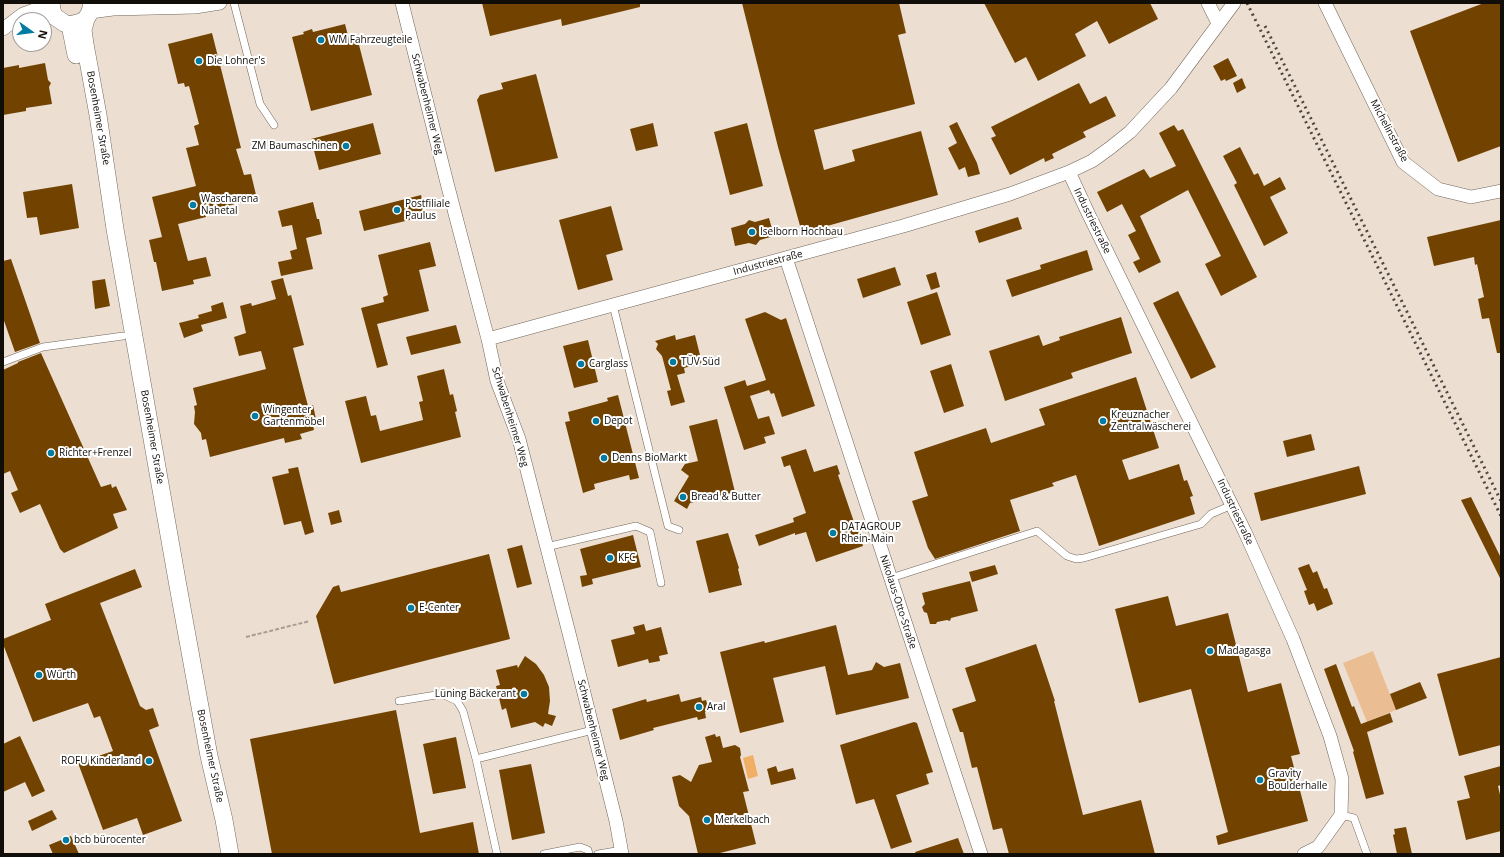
<!DOCTYPE html>
<meta charset="utf-8">
<style>
body{margin:0}
#map{position:relative;width:1504px;height:857px;overflow:hidden;background:#ecdfd2;font-family:"Open Sans",sans-serif}
canvas{display:block}
.frame{position:absolute;inset:0;border:4px solid #110d09;pointer-events:none}
.north{position:absolute;left:12px;top:12px;width:40px;height:40px;box-sizing:border-box;background:#fff;border:1px solid #a09e9d;border-radius:50%;rotate:104deg;font-size:11px;font-weight:700;line-height:16px;text-align:center;color:#110d09}
.north::after{content:'';display:block;margin:auto;width:14px;height:18px;background:#007ca2;clip-path:polygon(50% 0,100% 100%,50% 72%,0 100%)}
</style>
<div id="map">
<canvas width="1504" height="857"></canvas>
<div class="frame"></div>
<div class="north">N</div>
</div>
<script>
const ctx = document.querySelector('canvas').getContext('2d');
ctx.lineJoin = 'round';
function fillPath(path, color) { ctx.fillStyle = color; ctx.fill(path, 'evenodd'); }
const toPath = rows => new Path2D(rows.map(r => 'M' + r).join(''));
function strokePath(path, color, width, dash) { ctx.strokeStyle = color; ctx.lineWidth = width; ctx.lineCap = dash ? 'butt' : 'round'; ctx.setLineDash(dash || []); ctx.stroke(path); }
function write(font, color, halo, rows, align = 'center') {
  ctx.font = font + ' "Open Sans",sans-serif'; ctx.lineWidth = 4; ctx.setLineDash([]); ctx.textBaseline = 'middle'; ctx.strokeStyle = halo; ctx.fillStyle = color; for (const [text, x, y, turn = 0] of rows) {
    ctx.save(); ctx.translate(x, y); ctx.rotate((+turn || 0) * Math.PI / 180); ctx.textAlign = isNaN(turn) ? turn : align; if (halo) ctx.strokeText(text, 0, 0); ctx.fillText(text, 0, 0); ctx.restore();
  }
}
const green = toPath([
 [1373,651,1396,710,1367,722,1343,663]
]);
const water = toPath([
 [753,755,758,776,748,779,743,758]
]);
const building = toPath([
 [482,3,640,3,640,7,562,26,561,19,490,36],
 [742,3,899,3,906,33,898,35,915,104,814,130,824,170,855,161,852,150,921,131,938,195,802,233,778,147],
 [984,3,1150,3,1158,19,1109,44,1097,21,1075,34,1086,56,1038,81,1026,57,1015,63],
 [1484,3,1501,3,1501,146,1458,162,1410,31],
 [345,24,350,43,358,41,372,95,311,111,292,37,304,34,303,32,312,29,313,32],
 [212,33,241,148,236,149,244,175,251,174,257,199,205,211,206,217,178,224,188,261,206,257,211,276,193,280,194,284,162,291,156,262,154,262,149,240,162,237,152,197,196,186,186,148,199,145,194,126,199,124,189,86,185,87,184,83,178,84,168,44],
 [1228,58,1237,76,1226,81,1225,79,1221,81,1213,66],
 [45,63,48,80,51,83,49,87,52,104,26,108,26,111,3,115,3,68,19,65,19,68],
 [536,74,558,158,495,172,477,100,480,95,503,89,501,83],
 [1242,78,1246,88,1237,93,1233,83],
 [1079,83,1090,104,1106,96,1116,116,1083,132,1086,137,1052,154,1054,158,1045,162,1044,158,1010,175,991,138,996,136,991,127],
 [957,122,977,163,980,174,968,177,965,167,959,170,948,148,957,143,949,126],
 [373,123,381,154,319,170,311,139],
 [653,123,658,146,636,151,630,129],
 [747,123,763,186,730,195,714,132],
 [1174,125,1178,131,1183,129,1257,277,1221,296,1205,264,1221,256,1188,190,1140,216,1161,262,1139,273,1133,262,1140,259,1128,235,1136,231,1122,204,1107,212,1097,192,1144,169,1150,178,1176,166,1159,133],
 [1240,147,1254,175,1258,173,1264,186,1280,177,1286,189,1270,197,1288,233,1264,246,1234,185,1237,183,1223,156],
 [72,184,79,228,40,235,37,217,27,218,23,192],
 [421,195,426,216,364,231,359,211],
 [313,202,317,219,319,219,322,234,306,238,313,269,281,276,278,262,292,259,290,251,297,249,292,225,282,227,278,211],
 [611,206,623,250,606,255,613,280,578,290,559,220],
 [1018,217,1022,229,979,243,975,231],
 [769,218,774,236,760,240,756,245,749,243,735,246,731,228,745,224,749,220,755,222],
 [1501,220,1501,353,1497,353,1489,318,1482,319,1478,299,1484,297,1477,264,1475,265,1474,257,1434,266,1427,237],
 [430,242,436,266,419,270,429,311,377,324,388,365,377,368,361,308,384,302,383,297,388,295,378,255],
 [1087,250,1093,270,1012,297,1006,280,1041,269,1040,265],
 [11,259,40,343,15,352,3,318,3,261],
 [895,267,901,285,863,298,857,279],
 [936,272,940,287,931,290,926,275],
 [283,278,288,296,291,295,304,345,293,348,308,406,313,405,317,424,313,425,314,430,300,434,302,439,285,443,284,438,210,457,206,439,202,440,201,433,194,424,195,412,194,406,197,405,193,388,266,369,261,351,239,356,234,337,246,333,240,306,251,303,252,306,276,299,271,281],
 [105,279,110,306,95,309,92,281],
 [1178,291,1216,367,1191,379,1153,303],
 [937,292,951,335,921,345,907,302],
 [223,302,227,318,201,325,203,331,184,338,179,323,199,318,198,315,212,311,211,306],
 [765,312,781,320,786,318,815,406,782,417,774,393,771,394,769,390,750,396,758,419,769,416,775,434,764,437,766,443,744,450,724,387,745,380,747,386,766,380,745,319],
 [1121,317,1132,353,1071,373,1073,378,1005,401,989,351,1039,335,1043,346,1060,340,1059,337],
 [456,325,461,343,411,355,406,337],
 [675,335,676,340,695,335,702,363,684,368,685,373,677,375,685,402,671,406,667,391,671,390,662,356,656,349,658,344,655,341],
 [588,340,598,382,574,388,563,346],
 [41,353,101,487,111,484,112,488,116,486,127,510,113,514,118,528,64,553,60,549,40,504,20,513,11,493,18,490,10,471,3,474,3,370,18,363,18,362],
 [951,364,964,406,944,413,930,371],
 [444,369,450,395,453,394,457,411,455,412,461,437,361,463,345,401,366,396,371,416,376,415,380,431,423,420,419,402,423,401,417,376],
 [1136,377,1159,448,1122,460,1129,480,1179,464,1184,481,1187,480,1193,496,1190,497,1195,514,1099,546,1076,475,1052,483,1054,486,1010,500,1020,531,935,559,928,548,912,501,928,496,914,452,986,428,991,443,1045,425,1039,409],
 [618,395,639,478,630,480,629,475,594,484,595,489,583,493,565,422,570,421,568,412,608,401,607,398],
 [717,419,735,492,690,503,687,509,674,501,689,476,681,470,685,464,698,461,689,426],
 [1311,434,1315,450,1287,457,1283,441],
 [806,449,814,472,837,465,840,474,838,475,854,522,855,521,863,546,816,562,806,532,795,535,795,533,759,546,755,535,794,522,793,518,806,513,790,465,784,467,781,457],
 [1359,466,1366,494,1261,521,1254,493],
 [298,467,314,532,305,535,301,521,284,525,272,477,289,473,288,469],
 [1471,497,1501,558,1501,580,1461,500],
 [339,510,342,522,331,525,328,513],
 [728,533,739,568,738,569,742,585,709,593,696,541],
 [633,535,641,567,592,579,593,584,582,587,580,576,587,575,580,549],
 [522,545,532,584,517,588,507,549],
 [489,554,510,639,334,684,316,616,333,587,339,585,341,592],
 [1309,564,1313,573,1317,571,1324,589,1327,588,1333,604,1317,611,1314,603,1309,605,1304,591,1307,590,1298,568],
 [995,565,998,574,972,582,969,572],
 [135,569,142,587,100,603,140,706,146,710,153,708,159,726,149,730,182,821,143,835,137,818,103,830,78,763,113,751,100,716,94,718,88,703,33,722,3,644,3,639,51,620,45,604],
 [970,581,978,611,951,618,950,621,947,620,937,622,936,624,930,624,927,613,924,612,922,607,925,604,922,593],
 [1168,596,1176,626,1228,613,1248,692,1281,683,1300,754,1291,756,1308,821,1218,845,1216,836,1228,832,1191,689,1139,703,1115,609],
 [644,624,646,631,661,627,668,654,659,656,660,661,649,663,648,659,618,667,611,640,635,634,633,627],
 [836,625,848,675,872,670,876,662,884,667,900,663,909,698,836,715,825,666,773,678,784,722,740,733,720,652,764,641,765,643],
 [1036,644,1055,701,1054,701,1083,815,1141,800,1155,854,1009,854,1002,828,993,830,977,767,972,768,963,732,960,732,952,709,976,701,965,668],
 [525,656,536,664,544,675,549,687,550,701,548,714,556,716,552,726,545,723,543,727,535,722,511,728,506,708,502,710,496,686,500,685,496,670,517,665,518,668],
 [1501,657,1501,745,1459,756,1437,674],
 [1336,664,1352,707,1354,706,1361,724,1390,713,1393,722,1367,732,1384,794,1366,799,1353,752,1354,751,1324,669],
 [1420,682,1427,698,1396,710,1390,694],
 [679,694,681,702,701,697,702,701,706,700,709,711,705,712,706,718,698,720,697,717,653,728,654,730,620,740,612,709,646,699,647,702],
 [396,710,420,833,473,822,479,854,272,854,250,739],
 [914,722,917,723,933,772,926,774,929,784,896,795,912,842,891,849,874,799,856,804,840,745],
 [715,734,716,737,720,736,723,748,735,745,740,748,741,755,740,757,749,791,743,792,756,844,716,854,698,854,689,816,679,806,672,777,680,775,691,782,699,765,712,762,705,737],
 [20,736,45,791,32,797,25,782,3,792,3,744],
 [456,737,466,788,433,794,423,744],
 [531,764,545,833,512,840,499,770],
 [776,766,778,772,793,768,796,779,771,785,767,769],
 [1501,766,1501,785,1498,786,1501,799,1501,831,1466,840,1457,801,1470,798,1464,776],
 [52,810,57,819,32,831,28,821],
 [1406,827,1412,854,1397,854,1393,835,1395,834,1394,829],
 [71,836,79,854,53,854,49,845],
 [958,838,964,854,916,854,915,852]
]);
const path = toPath([
 [246,637,310,621]
]);
const service = toPath([
 [234,3,260,104,274,125],
 [613,305,668,526,679,530],
 [3,362,43,347,123,336],
 [546,547,636,526,650,532,661,583],
 [891,578,1037,531,1067,556,1076,559,1084,558,1201,524,1211,514,1232,505],
 [399,701,442,694,457,701,463,711,476,759,497,854],
 [476,759,593,730],
 [1341,815,1354,818,1367,854],
 [544,854,580,847,588,850,589,854],
 [598,854,622,850]
]);
const minor = toPath([
 [402,3,447,183,488,339,497,381,519,439,570,637,616,821,622,854],
 [1208,3,1218,23],
 [1325,3,1403,162,1438,189,1471,197,1501,191],
 [90,12,113,9,195,7,220,3],
 [39,20,54,16],
 [3,29,23,14,51,4],
 [1069,172,1088,213,1245,532,1293,639,1330,736,1342,779,1341,815,1318,847,1304,854],
 [786,258,981,854],
 [488,339,903,226,1010,194,1069,172,1092,161,1110,148,1130,132,1171,88,1234,3]
]);
const tertiary = toPath([
 [51,3,52,10,54,16,64,23,70,25,81,22,86,19,90,12,92,3],
 [86,19,83,30,85,44,98,115,115,229,178,586,209,756,224,820,230,854],
 [70,25,76,55]
]);
const rail = toPath([
 [1247,3,1501,516],
 [1265,26,1501,501]
]);
const markers = [
 [321,40,4,"#007ca2"],
 [199,61,4,"#007ca2"],
 [346,146,4,"#007ca2"],
 [193,205,4,"#007ca2"],
 [397,210,4,"#007ca2"],
 [752,232,4,"#007ca2"],
 [673,362,4,"#007ca2"],
 [581,364,4,"#007ca2"],
 [255,416,4,"#007ca2"],
 [596,421,4,"#007ca2"],
 [1103,421,4,"#007ca2"],
 [51,453,4,"#007ca2"],
 [604,458,4,"#007ca2"],
 [683,497,4,"#007ca2"],
 [833,533,4,"#007ca2"],
 [610,558,4,"#007ca2"],
 [411,608,4,"#007ca2"],
 [1210,651,4,"#007ca2"],
 [39,675,4,"#007ca2"],
 [524,694,4,"#007ca2"],
 [699,707,4,"#007ca2"],
 [149,761,4,"#007ca2"],
 [1260,780,4,"#007ca2"],
 [707,820,4,"#007ca2"],
 [66,840,4,"#007ca2"]
];
const poiNames = [
 ["WM Fahrzeugteile",329,40],
 ["Die Lohner's",207,61],
 ["ZM Baumaschinen",338,146,"right"],
 ["Wascharena",201,199],
 ["Nahetal",201,211],
 ["Postfiliale",405,204],
 ["Paulus",405,216],
 ["Iselborn Hochbau",760,232],
 ["TÜV Süd",681,362],
 ["Carglass",589,364],
 ["Wingenter",263,410],
 ["Gartenmöbel",263,422],
 ["Kreuznacher",1111,415],
 ["Zentralwäscherei",1111,427],
 ["Depot",604,421],
 ["Richter+Frenzel",59,453],
 ["Denns BioMarkt",612,458],
 ["Bread & Butter",691,497],
 ["DATAGROUP",841,527],
 ["Rhein-Main",841,539],
 ["KFC",618,558],
 ["E-Center",419,608],
 ["Madagasga",1218,651],
 ["Würth",47,675],
 ["Lüning Bäckerant",516,694,"right"],
 ["Aral",707,707],
 ["ROFU Kinderland",141,761,"right"],
 ["Gravity",1268,774],
 ["Boulderhalle",1268,786],
 ["Merkelbach",715,820],
 ["bcb bürocenter",74,840]
];
const streetNames = [
 ["Schwabenheimer Weg",427,104,76],
 ["Bosenheimer Straße",98,118,80],
 ["Michelinstraße",1389,131,62],
 ["Industriestraße",1092,221,64],
 ["Industriestraße",768,263,-15],
 ["Schwabenheimer Weg",510,417,73],
 ["Bosenheimer Straße",152,437,80],
 ["Industriestraße",1235,512,65],
 ["Nikolaus-Otto-Straße",898,602,72],
 ["Schwabenheimer Weg",593,730,76],
 ["Bosenheimer Straße",210,756,78]
];
fillPath(green, '#eabe92');
fillPath(water, '#f1ae65');
fillPath(building, '#724300');
strokePath(service, '#71665a', 8);
strokePath(minor, '#71665a', 14);
strokePath(tertiary, '#71665a', 18);
strokePath(path, '#a79d93', 2, [4, 2]);
strokePath(service, '#fff', 7);
strokePath(minor, '#fff', 13);
strokePath(tertiary, '#fff', 17);
strokePath(rail, '#4e4741', 3, [2, 4]);
for (const [x, y, r, color] of markers) { const dot = new Path2D(); dot.arc(x, y, r, 0, 2 * Math.PI); ctx.fillStyle = color; ctx.fill(dot); strokePath(dot, '#fff', 1.5); }
write('10px', '#110d09', '#fff', poiNames, 'left');
write('10px', '#110d09', '#fff', streetNames);
</script>
